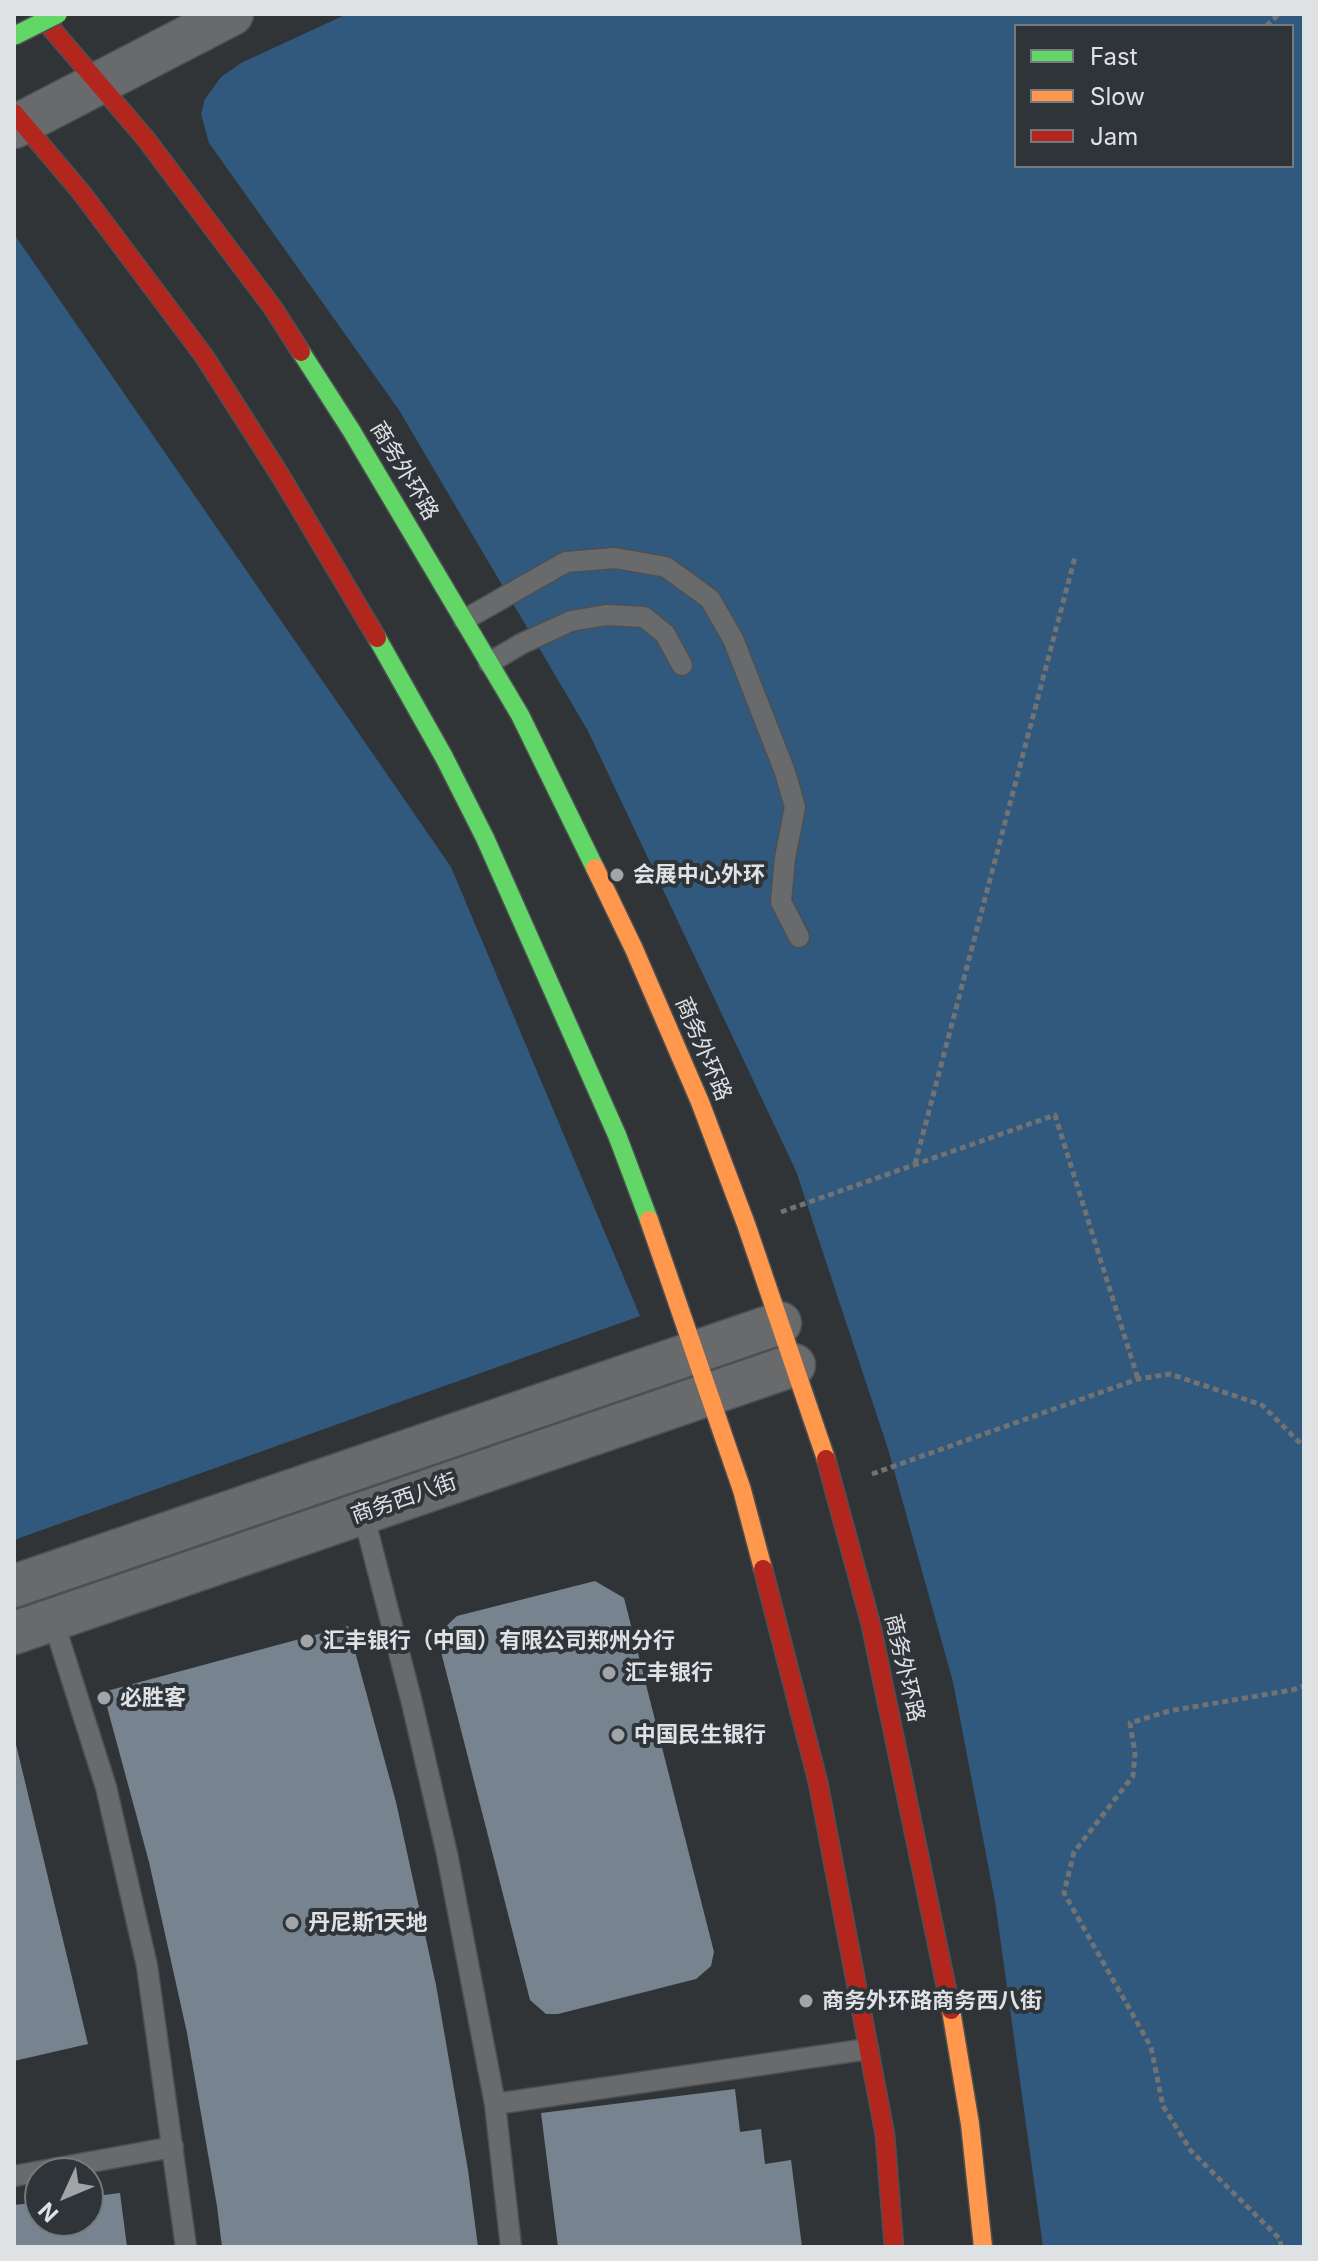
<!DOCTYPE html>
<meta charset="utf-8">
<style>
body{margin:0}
#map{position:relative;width:1318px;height:2261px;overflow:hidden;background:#313437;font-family:Inter,sans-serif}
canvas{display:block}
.frame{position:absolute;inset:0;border:16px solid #dfe2e5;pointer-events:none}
.legend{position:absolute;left:1014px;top:24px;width:280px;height:144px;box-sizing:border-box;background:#2f3439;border:2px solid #757a7e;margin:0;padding:10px 14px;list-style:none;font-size:24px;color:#dfe2e5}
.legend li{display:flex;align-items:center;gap:16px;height:40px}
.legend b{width:40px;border:2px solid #757a7e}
.north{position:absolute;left:24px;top:2157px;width:80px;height:80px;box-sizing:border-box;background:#2f3439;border:2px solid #757a7e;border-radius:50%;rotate:226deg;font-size:22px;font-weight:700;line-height:32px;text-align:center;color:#dfe2e5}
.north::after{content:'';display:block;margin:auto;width:28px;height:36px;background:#a2a5a8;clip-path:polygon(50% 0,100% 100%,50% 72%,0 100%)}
</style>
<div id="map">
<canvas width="1318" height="2261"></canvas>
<div class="frame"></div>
<ul class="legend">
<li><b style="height:10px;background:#63d668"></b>Fast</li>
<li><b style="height:10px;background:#ff974d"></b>Slow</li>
<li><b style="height:10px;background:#b3261e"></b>Jam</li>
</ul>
<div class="north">N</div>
</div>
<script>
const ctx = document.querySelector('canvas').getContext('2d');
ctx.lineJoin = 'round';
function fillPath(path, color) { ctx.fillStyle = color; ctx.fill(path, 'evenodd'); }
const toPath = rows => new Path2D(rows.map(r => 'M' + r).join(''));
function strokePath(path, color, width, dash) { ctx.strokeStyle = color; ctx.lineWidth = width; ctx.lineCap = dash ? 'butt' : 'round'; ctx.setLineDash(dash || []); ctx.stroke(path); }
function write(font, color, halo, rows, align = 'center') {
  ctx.font = font + ' Inter,"Noto Sans SC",sans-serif'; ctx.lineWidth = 8; ctx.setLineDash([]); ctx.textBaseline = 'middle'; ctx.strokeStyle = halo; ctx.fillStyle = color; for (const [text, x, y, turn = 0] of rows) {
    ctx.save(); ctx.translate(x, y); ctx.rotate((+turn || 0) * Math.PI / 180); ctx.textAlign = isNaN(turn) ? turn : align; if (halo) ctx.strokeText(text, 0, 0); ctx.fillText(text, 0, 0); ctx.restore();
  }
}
const green = toPath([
 [347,14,1304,14,1304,2247,1043,2247,995,1901,953,1682,888,1449,796,1171,588,731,399,410,209,143,201,114,205,99,221,77,241,63],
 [1016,26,1292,26,1292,166,1016,166],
 [14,234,451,867,640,1316,14,1540]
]);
const building = toPath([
 [595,1581,624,1598,714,1952,711,1966,696,1979,558,2014,546,2014,530,2000,439,1644,442,1630,457,1616],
 [348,1626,396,1802,436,1985,468,2170,478,2247,222,2247,217,2206,187,2033,149,1862,103,1692],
 [14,1736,88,2044,14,2061],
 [735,2089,740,2132,761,2129,765,2164,791,2160,802,2247,558,2247,541,2113],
 [120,2193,127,2247,14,2247,14,2205,40,2202,40,2221,88,2221,88,2197]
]);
const path = toPath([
 [1266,26,1279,14],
 [915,1164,1075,557],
 [781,1212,1055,1115,1138,1379],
 [872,1474,1138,1379,1170,1374,1262,1405,1304,1447],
 [1281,2247,1280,2239,1191,2151,1163,2106,1151,2047,1064,1893,1074,1852,1133,1776,1135,1753,1130,1723,1169,1711,1292,1690,1304,1686]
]);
const lane = toPath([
 [464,620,566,562,615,558,666,567,710,599,733,639,785,772,795,807,785,858,781,902,799,937],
 [489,663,521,644,571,621,606,615,644,617,665,634,682,665],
 [363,1513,412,1703,447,1854,495,2104,511,2247],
 [53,1620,106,1787,147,1966,186,2247],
 [495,2104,868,2049],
 [14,2176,173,2147]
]);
const street = toPath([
 [14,127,232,14],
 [14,1586,780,1323],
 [14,1633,794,1365]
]);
const fast = toPath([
 [301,352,351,430,520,715,595,868],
 [377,638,444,757,485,838,617,1135,649,1220]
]);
const slow = toPath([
 [595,868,634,949,700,1102,746,1224,826,1459],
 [649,1220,742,1490,763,1569],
 [951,2010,970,2124,983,2247]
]);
const jam = toPath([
 [39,14,146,139,273,308,301,352],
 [14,113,81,192,204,356,280,475,377,638],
 [826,1459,871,1625,951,2010],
 [763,1569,818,1782,885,2135,894,2247]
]);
const fastBridge = toPath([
 [14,36,58,14]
]);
const markers = [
 [617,875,8,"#a2a5a8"],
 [307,1641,8,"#a2a5a8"],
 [609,1673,8,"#a2a5a8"],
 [104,1698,8,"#a2a5a8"],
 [618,1735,8,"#a2a5a8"],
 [292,1923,8,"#a2a5a8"],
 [806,2001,8,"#a2a5a8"]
];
const streetNames = [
 ["商务外环路",404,471,59],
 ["商务外环路",703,1049,67],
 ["商务西八街",404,1499,-19],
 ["商务外环路",904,1668,77]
];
const poiNames = [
 ["会展中心外环",633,875],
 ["汇丰银行（中国）有限公司郑州分行",323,1641],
 ["汇丰银行",625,1673],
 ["必胜客",120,1698],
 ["中国民生银行",634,1735],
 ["丹尼斯1天地",308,1923],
 ["商务外环路商务西八街",822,2001]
];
fillPath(green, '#30597d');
fillPath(building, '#778490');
strokePath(lane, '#4d5052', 23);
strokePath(street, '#4d5052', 45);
strokePath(fast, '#4d5052', 21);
strokePath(slow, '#4d5052', 21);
strokePath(jam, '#4d5052', 21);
strokePath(path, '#707274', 5, [6, 4]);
strokePath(lane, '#686a6c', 20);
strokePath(street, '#686a6c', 42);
strokePath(fast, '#63d668', 18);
strokePath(slow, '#ff974d', 18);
strokePath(jam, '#b3261e', 18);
strokePath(fastBridge, '#4d5052', 21, []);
strokePath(fastBridge, '#63d668', 18);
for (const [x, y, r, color] of markers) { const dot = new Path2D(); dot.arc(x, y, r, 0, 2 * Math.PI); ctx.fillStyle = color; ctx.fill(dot); strokePath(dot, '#2f3439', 3); }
write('22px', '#dfe2e5', '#2f3439', streetNames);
write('bold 22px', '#dfe2e5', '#2f3439', poiNames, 'left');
</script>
